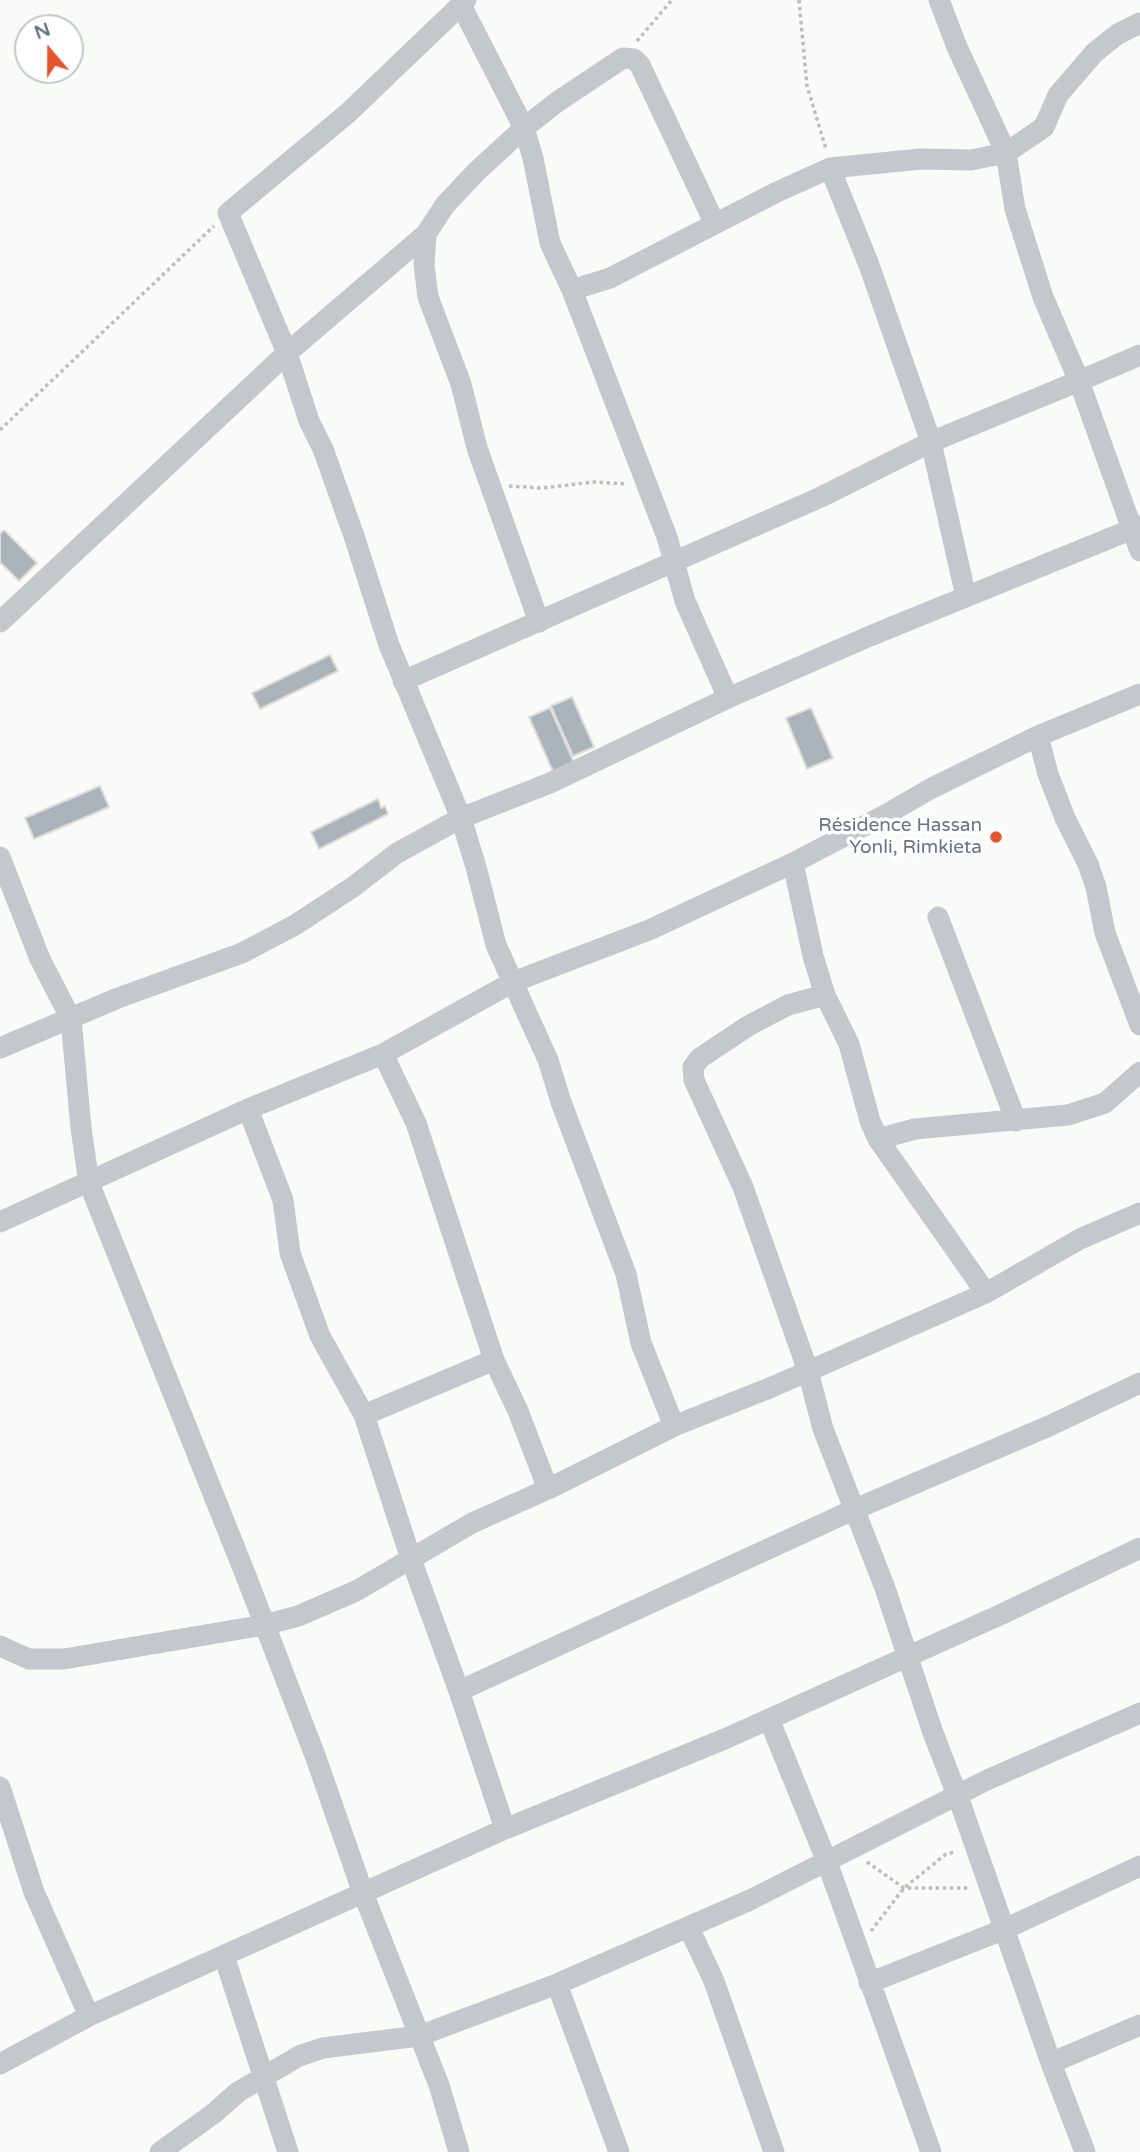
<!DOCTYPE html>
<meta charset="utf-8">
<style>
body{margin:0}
#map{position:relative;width:1140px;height:2152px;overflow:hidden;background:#fafaf8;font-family:"Varela Round",sans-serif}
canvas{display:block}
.north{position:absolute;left:14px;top:14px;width:70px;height:70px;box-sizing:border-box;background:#fff;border:2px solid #c1c8cd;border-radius:50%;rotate:340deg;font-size:19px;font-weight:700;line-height:28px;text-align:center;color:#657683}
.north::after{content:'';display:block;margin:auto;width:24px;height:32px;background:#e4572e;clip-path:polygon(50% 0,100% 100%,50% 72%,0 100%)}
</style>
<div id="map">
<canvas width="1140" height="2152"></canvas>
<div class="north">N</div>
</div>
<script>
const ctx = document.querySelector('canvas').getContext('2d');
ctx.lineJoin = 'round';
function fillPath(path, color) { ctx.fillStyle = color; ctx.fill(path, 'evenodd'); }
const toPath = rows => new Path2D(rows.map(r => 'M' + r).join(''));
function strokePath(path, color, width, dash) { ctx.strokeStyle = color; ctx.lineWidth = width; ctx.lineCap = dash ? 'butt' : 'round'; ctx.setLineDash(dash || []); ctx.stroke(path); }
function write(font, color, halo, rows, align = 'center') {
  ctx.font = font + ' "Varela Round",sans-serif'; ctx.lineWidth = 7; ctx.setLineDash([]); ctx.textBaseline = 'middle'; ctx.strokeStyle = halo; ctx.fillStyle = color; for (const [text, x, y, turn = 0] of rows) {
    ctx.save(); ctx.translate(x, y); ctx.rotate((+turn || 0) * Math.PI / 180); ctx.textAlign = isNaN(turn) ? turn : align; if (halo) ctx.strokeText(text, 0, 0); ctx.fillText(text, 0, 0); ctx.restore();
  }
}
const building = toPath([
 [4,530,37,563,19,581,0,562,0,534,4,530],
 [330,655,338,671,260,709,252,693,330,655],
 [572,697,594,747,573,756,551,706,572,697],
 [550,708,576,767,555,776,529,717,550,708],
 [811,708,833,758,807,769,786,718,811,708],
 [100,786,109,807,34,839,25,818,100,786],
 [378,799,381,808,385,806,388,814,319,849,311,832,378,799]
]);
const path = toPath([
 [799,0,807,86,826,149],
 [637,41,672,0],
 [0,430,214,226],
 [509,486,542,488,594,482,627,484],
 [867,1862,904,1888,969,1888],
 [871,1931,904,1888,946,1854,956,1852]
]);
const street = toPath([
 [466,0,348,113,228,213,287,353,309,421,323,449,354,536,389,645,461,818,476,867,496,945,548,1060,561,1102,626,1274,641,1343,674,1426],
 [461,5,524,128,533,158,550,243,572,290,667,537,685,601,728,698],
 [830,168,869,265,931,442,966,597],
 [572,290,610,278,777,192,830,168,921,159,971,160,1006,153,1044,127,1058,95,1095,52,1118,34,1140,23],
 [1140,355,1079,381,1140,551],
 [0,622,287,353,426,234],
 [539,622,477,448,461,384,428,297,424,265,426,234,445,205,476,172,524,128,557,102,623,58,634,59,640,65,715,224],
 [403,681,821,497,931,442,1079,381,1043,297,1015,209,1006,153,957,47,939,0],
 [1038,736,1048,774,1065,818,1088,864,1096,887,1105,933,1140,1025],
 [0,857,40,959,71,1019,81,1128,89,1183,246,1576,316,1758,363,1893,439,2085,459,2152],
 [793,863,813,956,825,995,849,1044,870,1121,878,1139,986,1293],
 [938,917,1016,1121],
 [825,995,788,1005,748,1026,700,1058,693,1067,694,1080,743,1187,808,1371,823,1429,885,1588,932,1730,962,1808,1051,2063,1085,2152],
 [0,1048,118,998,242,953,295,925,353,887,397,853,461,818,550,783,728,698,870,636,1140,526],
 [383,1054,416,1123,494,1360,518,1411,548,1489],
 [248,1109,283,1200,290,1253,320,1336,364,1415,411,1559,459,1691,505,1829],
 [878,1139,915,1129,1068,1115,1105,1103,1140,1072],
 [0,1222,248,1109,383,1054,513,982,649,930,793,863,887,814,930,789,1038,736,1140,694],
 [364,1415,494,1360],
 [0,1646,29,1659,64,1659,264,1625,298,1616,356,1591,472,1523,548,1489,674,1426,772,1387,986,1293,1080,1239,1140,1213],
 [459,1691,853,1510,1049,1426,1140,1383],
 [769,1719,827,1862,931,2152],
 [0,1787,34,1892,89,2016],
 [689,1928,714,1981,774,2152],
 [224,1956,288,2152],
 [869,1983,1005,1929,1140,1866],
 [557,1984,619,2152],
 [1051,2063,1140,2025],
 [0,2064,89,2016,505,1829,727,1738,1002,1614,1140,1548],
 [160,2152,213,2114,238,2092,299,2056,323,2048,419,2036,557,1984,750,1900,987,1780,1140,1713]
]);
const markers = [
 [996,837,7,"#e4572e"]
];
const poiNames = [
 ["Résidence Hassan",982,826],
 ["Yonli, Rimkieta",982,848]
];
fillPath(building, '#aab3b9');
strokePath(building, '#dcdcda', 2);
strokePath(path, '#bbbfc2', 3.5, [3.5, 3.5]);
strokePath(street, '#c3c8cc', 21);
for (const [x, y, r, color] of markers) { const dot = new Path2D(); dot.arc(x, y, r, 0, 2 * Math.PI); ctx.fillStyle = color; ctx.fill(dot); strokePath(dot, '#fff', 2.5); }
write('19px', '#657683', '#fff', poiNames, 'right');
</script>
